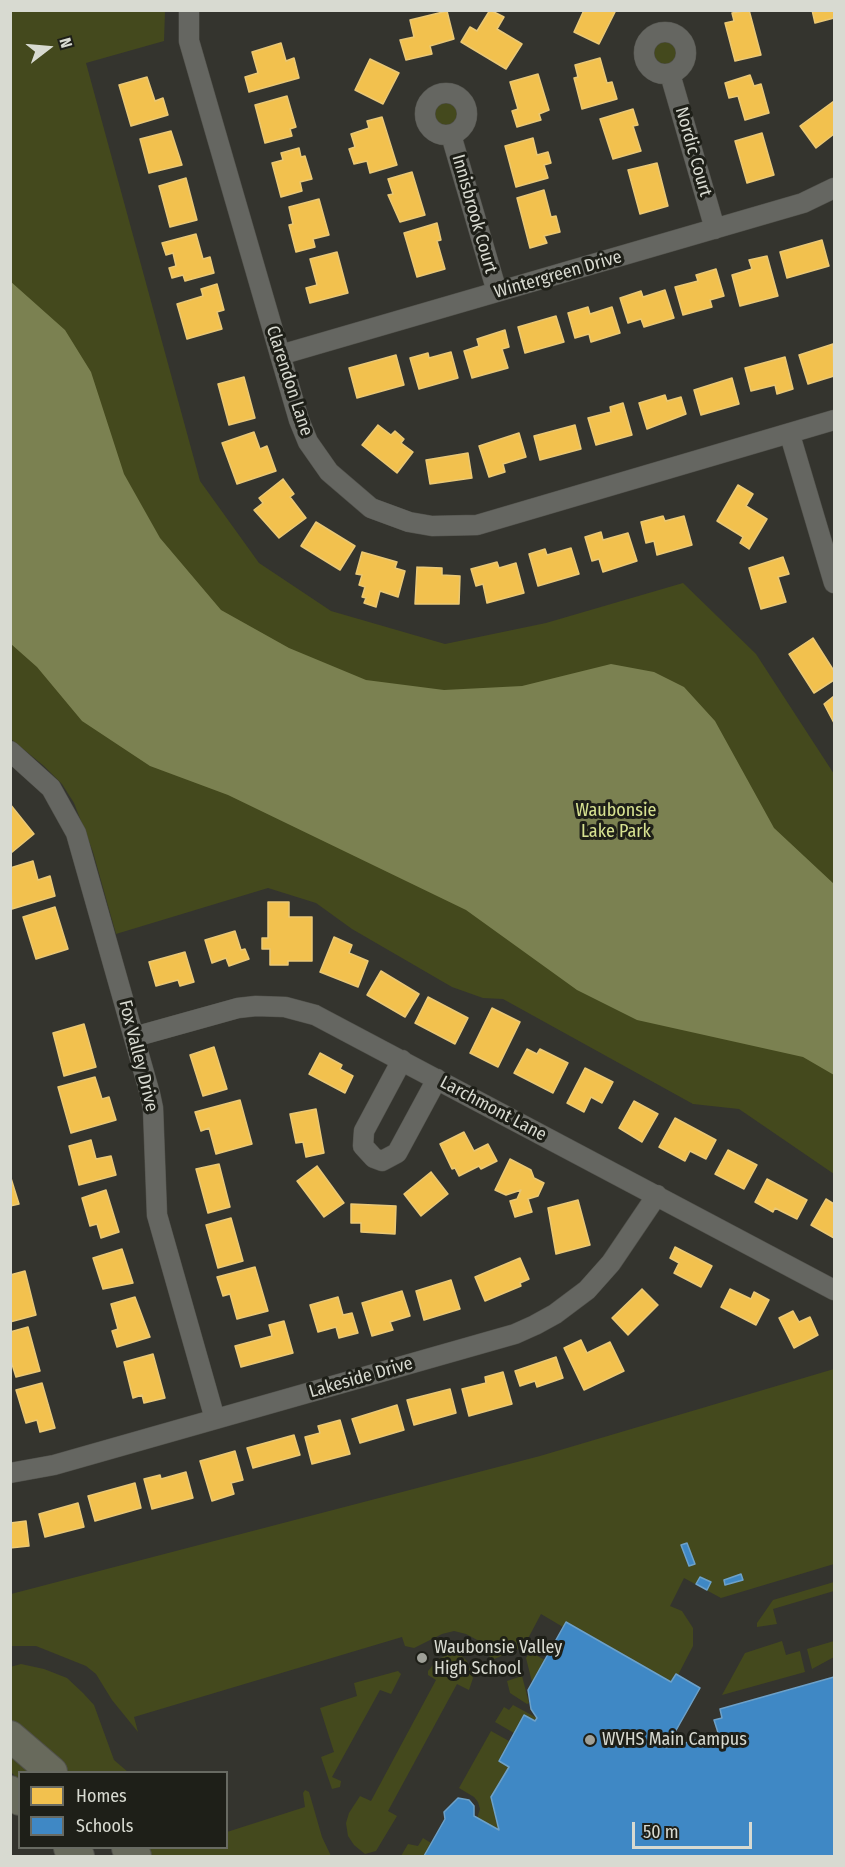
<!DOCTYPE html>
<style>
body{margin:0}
#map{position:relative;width:845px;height:1867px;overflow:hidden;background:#34342e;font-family:"Fira Sans Condensed",sans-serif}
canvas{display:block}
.frame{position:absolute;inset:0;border:12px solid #d8dad1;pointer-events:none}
.legend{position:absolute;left:18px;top:1771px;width:210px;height:78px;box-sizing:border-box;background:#1e1f18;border:2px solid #686a62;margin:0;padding:8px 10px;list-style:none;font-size:18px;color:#d8dad1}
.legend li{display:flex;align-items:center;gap:12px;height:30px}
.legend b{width:30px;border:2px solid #686a62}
.north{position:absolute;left:18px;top:18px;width:60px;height:60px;-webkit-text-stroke:4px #1e1f18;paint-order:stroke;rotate:74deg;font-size:16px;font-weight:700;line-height:24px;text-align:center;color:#d8dad1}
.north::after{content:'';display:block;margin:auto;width:21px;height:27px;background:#d8dad1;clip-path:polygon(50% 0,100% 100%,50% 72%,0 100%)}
.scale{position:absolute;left:632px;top:1822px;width:120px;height:27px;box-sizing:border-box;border:3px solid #d8dad1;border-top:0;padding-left:8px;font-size:18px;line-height:21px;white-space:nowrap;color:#d8dad1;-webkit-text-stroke:4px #1e1f18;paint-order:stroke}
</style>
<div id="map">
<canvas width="845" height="1867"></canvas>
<div class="frame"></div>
<ul class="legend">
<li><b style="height:16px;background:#f2c14e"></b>Homes</li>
<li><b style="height:16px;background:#3f88c5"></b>Schools</li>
</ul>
<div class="north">N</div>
<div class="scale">50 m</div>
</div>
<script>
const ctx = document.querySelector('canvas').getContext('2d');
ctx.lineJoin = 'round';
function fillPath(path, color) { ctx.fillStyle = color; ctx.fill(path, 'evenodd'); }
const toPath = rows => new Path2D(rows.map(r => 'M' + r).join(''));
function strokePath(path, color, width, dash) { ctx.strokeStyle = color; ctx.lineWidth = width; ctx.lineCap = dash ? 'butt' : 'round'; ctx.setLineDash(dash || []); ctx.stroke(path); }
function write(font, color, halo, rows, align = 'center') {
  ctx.font = font + ' "Fira Sans Condensed",sans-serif'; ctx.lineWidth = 6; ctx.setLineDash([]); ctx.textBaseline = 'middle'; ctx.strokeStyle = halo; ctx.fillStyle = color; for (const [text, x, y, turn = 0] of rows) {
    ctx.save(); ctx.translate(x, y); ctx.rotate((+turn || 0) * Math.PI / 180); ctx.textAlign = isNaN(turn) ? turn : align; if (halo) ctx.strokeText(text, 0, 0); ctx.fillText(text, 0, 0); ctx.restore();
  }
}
const green = toPath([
 [10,11,165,11,164,41,86,63,200,481,259,563,331,611,445,644,546,623,683,583,756,654,834,774,834,1174,739,1109,693,1104,503,999,483,998,452,987,352,929,316,903,268,888,116,934,93,852,74,803,62,784,44,766,11,739],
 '654 52a12 12 0 1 1 24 0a12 12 0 1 1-24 0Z',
 '434 115a12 12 0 1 1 24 0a12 12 0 1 1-24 0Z',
 [834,1369,834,1564,721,1598,684,1578,670,1606,682,1611,693,1628,693,1646,678,1675,675,1674,671,1682,567,1622,563,1627,541,1614,524,1646,492,1660,479,1641,466,1634,454,1631,442,1634,414,1648,405,1646,402,1637,134,1717,138,1732,112,1700,96,1674,86,1666,36,1646,11,1646,11,1594,540,1456],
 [834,1582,834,1591,773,1609,777,1624,757,1627,757,1623,773,1600],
 [782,1641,786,1655,800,1651,805,1672,722,1695,745,1653],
 [834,1641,834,1657,812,1669,807,1649],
 [530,1652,545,1660,532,1682,526,1658],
 [450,1654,460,1654,467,1661,473,1678,469,1690,457,1684,388,1811,397,1816,376,1851,365,1854,354,1845,348,1836,346,1823,349,1813,360,1796,371,1801,436,1680,428,1675,428,1671,438,1659],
 [21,1664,44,1669,67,1678,83,1693,94,1705,114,1760,128,1772,63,1772,11,1722,10,1667],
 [398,1671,401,1674,391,1694,380,1690,332,1777,341,1781,340,1787,332,1789,321,1757,334,1752,320,1708,357,1696,354,1683],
 [522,1676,529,1703,527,1704,510,1693,507,1681],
 [513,1705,537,1718,514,1733,495,1722,504,1707,509,1710],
 [491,1731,509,1741,499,1760,509,1767,491,1797,499,1830,477,1818,480,1809,478,1802,474,1797,459,1788],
 [10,1750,35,1772,20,1772,19,1780,11,1772],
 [305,1790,309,1792,322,1837,331,1856,144,1856,136,1848,226,1848,227,1832,305,1807,303,1793],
 [423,1838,431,1843,424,1856,401,1856,408,1844,418,1846]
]);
const water = toPath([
 [10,281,65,330,91,372,124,474,160,538,221,610,289,648,366,680,444,690,522,686,611,664,654,672,684,687,715,721,774,828,834,884,834,1075,803,1057,637,1020,577,990,466,910,228,795,150,766,82,721,37,667,11,644]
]);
const homes = toPath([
 [490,10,504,17,497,29,522,44,506,69,461,42,470,27,477,31,490,10],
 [584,10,616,10,599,44,574,32,584,10],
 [749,10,761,55,735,61,725,23,734,21,732,13,749,10],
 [812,10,834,10,834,18,815,23,812,10],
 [447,11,454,39,430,46,432,54,406,60,400,40,414,37,410,20,447,11],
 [281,43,286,61,294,58,299,78,249,92,245,77,258,73,252,52,281,43],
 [600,58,607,83,612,82,617,99,582,109,574,78,578,77,575,65,600,58],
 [370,59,399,73,383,104,355,90,370,59],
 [538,74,549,110,539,114,541,120,517,127,512,111,518,109,510,82,538,74],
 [750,75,754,86,761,84,769,113,745,120,738,96,729,98,725,83,750,75],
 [147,77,155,101,163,98,168,115,131,126,119,85,147,77],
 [287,96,296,127,290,129,292,136,265,143,255,105,287,96],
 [834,101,834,134,816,148,800,126,834,101],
 [633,109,638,125,633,126,641,151,613,159,600,119,633,109],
 [382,117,397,165,370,173,367,161,354,164,349,149,355,147,351,134,369,128,367,121,382,117],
 [171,131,182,165,149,173,140,139,171,131],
 [762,133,774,175,747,183,735,141,762,133],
 [533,138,537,155,548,152,551,163,544,165,548,178,516,187,505,146,533,138],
 [299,148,301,157,305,156,312,179,300,182,302,191,281,197,272,163,283,160,281,153,299,148],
 [657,163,668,206,640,214,628,170,657,163],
 [412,172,425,215,400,222,388,195,393,194,388,179,412,172],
 [186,178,197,220,170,227,159,186,186,178],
 [544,190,551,217,556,216,560,232,544,236,547,243,530,248,517,198,544,190],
 [319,199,329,235,313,239,315,247,296,252,289,225,293,224,289,207,319,199],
 [437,223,441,240,437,241,445,269,417,277,404,233,437,223],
 [196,234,203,259,210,257,214,273,185,281,183,275,172,278,169,268,176,266,173,253,166,255,162,243,196,234],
 [822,240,829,266,787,278,780,252,822,240],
 [337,252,348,293,310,303,306,288,317,285,310,259,337,252],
 [767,256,778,296,740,306,732,275,752,269,749,260,767,256],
 [716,269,724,296,710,300,712,307,683,315,675,287,698,281,696,275,716,269],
 [217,284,224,310,217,312,222,329,187,339,177,304,203,296,201,289,217,284],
 [665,290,674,318,644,327,641,319,628,323,620,298,641,291,643,297,665,290],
 [588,307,590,314,612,307,620,333,591,342,589,334,575,338,568,313,588,307],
 [556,316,564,342,525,353,518,327,556,316],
 [505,330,509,347,502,349,508,368,472,378,464,351,479,346,477,339,505,330],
 [833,344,834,376,808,384,799,355,833,344],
 [451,352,458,378,419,389,410,358,428,353,429,358,451,352],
 [396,355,404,385,357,398,349,368,396,355],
 [785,357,793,389,777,394,775,385,751,391,745,368,785,357],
 [244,377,255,418,229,425,218,384,244,377],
 [732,378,739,404,701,415,694,390,732,378],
 [665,395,667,401,681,397,686,414,647,429,639,403,665,395],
 [623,403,632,435,596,445,588,418,611,412,610,407,623,403],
 [378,425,391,435,395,431,404,439,401,443,413,452,397,473,362,445,378,425],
 [575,425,581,449,540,460,534,436,575,425],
 [254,432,260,449,267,446,276,471,237,484,222,443,254,432],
 [519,433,526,457,503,464,505,472,489,477,479,446,519,433],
 [468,453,472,478,430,484,426,460,468,453],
 [283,479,294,494,290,497,306,518,279,538,254,510,263,503,259,498,283,479],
 [738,485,753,494,746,506,767,519,749,549,740,543,743,537,717,521,738,485],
 [663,516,665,521,684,516,692,545,657,555,654,541,646,543,641,522,663,516],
 [316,522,355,546,340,570,301,546,316,522],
 [601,532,603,540,628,533,637,561,603,572,599,559,592,561,585,537,601,532],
 [571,548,579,574,538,586,529,554,545,549,547,555,571,548],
 [362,552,397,562,395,568,405,571,398,597,380,591,376,607,364,603,366,598,362,597,365,587,359,585,362,575,356,574,362,552],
 [783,557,789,574,778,577,786,602,761,609,749,568,783,557],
 [497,562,499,568,516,563,524,593,487,603,483,584,476,586,471,569,497,562],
 [417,567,442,568,442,575,460,576,459,604,415,604,417,567],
 [813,638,834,671,834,680,814,693,789,654,813,638],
 [834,696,834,723,824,704,834,696],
 [10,804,34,834,11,853,10,852,10,804],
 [33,861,38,880,50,876,55,896,12,909,10,868,33,861],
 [268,902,289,902,289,917,312,917,312,961,288,961,288,965,270,965,270,949,262,949,262,938,268,938,268,902],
 [55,907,68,949,36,959,23,917,55,907],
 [235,931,241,950,245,949,249,959,229,966,226,958,212,963,205,940,235,931],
 [334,937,352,945,349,953,368,961,358,987,320,972,334,937],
 [185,952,194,982,180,986,178,980,156,986,149,962,185,952],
 [381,971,419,994,405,1017,367,995,381,971],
 [428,997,468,1018,455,1044,415,1023,428,997],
 [492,1008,520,1022,498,1067,470,1053,492,1008],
 [84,1024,96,1067,64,1076,53,1033,84,1024],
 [214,1047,227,1089,203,1096,190,1055,214,1047],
 [527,1049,537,1054,540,1049,568,1063,553,1093,514,1073,527,1049],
 [320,1053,342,1065,340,1069,353,1076,345,1093,309,1074,320,1053],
 [585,1068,613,1082,602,1103,591,1097,584,1112,567,1103,585,1068],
 [95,1077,102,1099,109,1097,116,1120,71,1133,58,1087,95,1077],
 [240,1100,252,1144,216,1154,209,1128,201,1131,195,1112,240,1100],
 [634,1101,658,1114,642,1142,619,1128,634,1101],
 [316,1109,324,1153,306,1157,303,1142,296,1143,290,1114,316,1109],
 [675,1118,716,1140,706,1159,690,1151,685,1161,659,1147,675,1118],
 [464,1132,474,1151,488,1144,497,1161,481,1169,479,1166,459,1176,455,1168,452,1169,440,1144,464,1132],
 [91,1140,96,1159,111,1156,116,1175,79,1185,69,1146,91,1140],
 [728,1150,757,1165,744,1189,715,1174,728,1150],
 [510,1159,531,1170,534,1178,544,1183,538,1196,528,1199,532,1212,515,1217,510,1201,517,1199,521,1190,506,1195,495,1190,510,1159],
 [219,1164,230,1207,208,1213,196,1169,219,1164],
 [317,1166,344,1203,324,1217,297,1181,317,1166],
 [431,1172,448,1194,421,1216,404,1194,431,1172],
 [10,1175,19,1204,10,1206,10,1175],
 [767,1179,807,1200,797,1219,775,1208,773,1212,755,1202,767,1179],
 [106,1190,119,1232,101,1238,97,1224,90,1226,82,1198,106,1190],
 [826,1199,834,1204,834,1238,811,1225,826,1199],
 [578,1200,590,1245,556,1254,548,1208,578,1200],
 [351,1204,396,1206,395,1234,361,1232,361,1223,351,1223,351,1204],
 [231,1218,243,1261,218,1268,206,1225,231,1218],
 [675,1247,712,1266,701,1287,674,1273,679,1263,670,1258,675,1247],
 [122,1249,133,1283,103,1289,93,1258,122,1249],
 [520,1258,529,1279,520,1283,521,1286,485,1301,475,1277,520,1258],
 [255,1267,268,1311,237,1319,230,1294,223,1296,217,1277,255,1267],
 [25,1271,36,1315,10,1322,10,1275,25,1271],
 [451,1280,460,1309,424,1320,416,1291,451,1280],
 [642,1289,658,1305,628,1335,612,1318,642,1289],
 [730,1289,751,1299,754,1292,769,1300,756,1325,721,1307,730,1289],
 [402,1291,410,1316,390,1322,393,1330,372,1336,362,1303,402,1291],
 [135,1297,150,1337,117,1347,112,1331,118,1329,111,1304,135,1297],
 [338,1297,343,1315,352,1313,358,1333,339,1338,336,1327,318,1332,310,1305,338,1297],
 [793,1311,799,1322,810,1317,818,1335,794,1348,779,1318,793,1311],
 [284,1321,293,1353,241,1367,235,1346,272,1336,269,1325,284,1321],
 [28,1327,40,1371,16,1377,10,1358,10,1332,28,1327],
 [581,1340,587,1353,610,1342,624,1371,584,1390,564,1348,581,1340],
 [153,1354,165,1398,144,1403,142,1395,133,1398,124,1362,153,1354],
 [556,1357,563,1378,537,1387,535,1381,520,1386,515,1371,556,1357],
 [503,1372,512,1404,469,1416,462,1389,486,1383,485,1377,503,1372],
 [42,1383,55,1428,40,1432,37,1420,26,1423,16,1390,42,1383],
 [450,1389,456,1413,414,1425,407,1400,450,1389],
 [397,1405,404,1430,360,1443,352,1419,397,1405],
 [340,1420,350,1454,312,1464,305,1437,320,1433,318,1426,340,1420],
 [294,1435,300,1455,253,1468,247,1448,294,1435],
 [235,1451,243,1480,231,1483,234,1494,212,1501,200,1461,235,1451],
 [186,1472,193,1498,152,1509,144,1479,160,1475,161,1479,186,1472],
 [135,1483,141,1508,95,1521,88,1496,135,1483],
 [78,1503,84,1527,45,1537,39,1514,78,1503],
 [26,1521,29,1546,10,1548,10,1523,26,1521]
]);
const schools = toPath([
 [687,1543,695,1564,689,1566,681,1545,687,1543],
 [741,1574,743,1580,725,1585,724,1580,741,1574],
 [700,1577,711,1582,707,1590,696,1584,700,1577],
 [566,1622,671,1682,676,1674,700,1688,666,1748,700,1739,702,1747,721,1742,714,1720,722,1718,720,1709,834,1677,834,1856,424,1856,445,1819,444,1812,458,1798,469,1800,474,1806,474,1816,499,1830,491,1797,509,1767,499,1761,524,1715,535,1721,537,1718,531,1709,528,1690,566,1622]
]);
const minor = toPath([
 [189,10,189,41,299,420,308,442,329,472,371,508,409,522,432,526,477,525,834,420],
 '644 53a21 21 0 1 1 42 0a21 21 0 1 1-42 0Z',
 [670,74,715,229],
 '425 114a21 21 0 1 1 42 0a21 21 0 1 1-42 0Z',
 [451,135,497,292],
 [280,355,803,203,834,188],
 [790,435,834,583],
 [10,751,51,788,76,833,150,1094,153,1108,157,1215,215,1419],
 [134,1037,238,1008,256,1006,285,1007,315,1015,834,1290],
 [402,1060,364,1131,363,1146,374,1158,382,1161,397,1153,437,1079],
 [10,1473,54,1465,515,1334,535,1325,555,1314,587,1290,611,1263,657,1195]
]);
const primary = toPath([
 [10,1736,52,1772],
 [10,1791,20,1800],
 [69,1848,79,1856],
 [127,1848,136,1856]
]);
const markers = [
 [422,1658,6,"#9fa098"],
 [590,1740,6,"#9fa098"]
];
const streetNames = [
 ["Nordic Court",693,152,74],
 ["Innisbrook Court",474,214,74],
 ["Wintergreen Drive",558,275,-16],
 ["Clarendon Lane",289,381,72],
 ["Fox Valley Drive",138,1056,76],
 ["Larchmont Lane",493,1109,28],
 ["Lakeside Drive",361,1378,-16]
];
const parkNames = [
 ["Waubonsie",616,811],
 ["Lake Park",616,832]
];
const poiNames = [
 ["Waubonsie Valley",434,1648],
 ["High School",434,1669],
 ["WVHS Main Campus",602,1740]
];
fillPath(green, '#44491d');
fillPath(water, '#7b8151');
fillPath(homes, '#f2c14e');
strokePath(homes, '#eac875', 1.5);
fillPath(schools, '#3f88c5');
strokePath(schools, '#6da1c9', 1.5);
strokePath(minor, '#51514b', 21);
strokePath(primary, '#51514b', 32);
strokePath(minor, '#656661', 20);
strokePath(primary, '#686a5c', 30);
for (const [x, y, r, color] of markers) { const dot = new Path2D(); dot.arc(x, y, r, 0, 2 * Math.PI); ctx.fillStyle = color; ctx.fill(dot); strokePath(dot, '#1e1f18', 2); }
write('18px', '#d8dad1', '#1e1f18', streetNames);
write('18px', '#d7e291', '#1e1f18', parkNames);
write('18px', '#d8dad1', '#1e1f18', poiNames, 'left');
</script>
